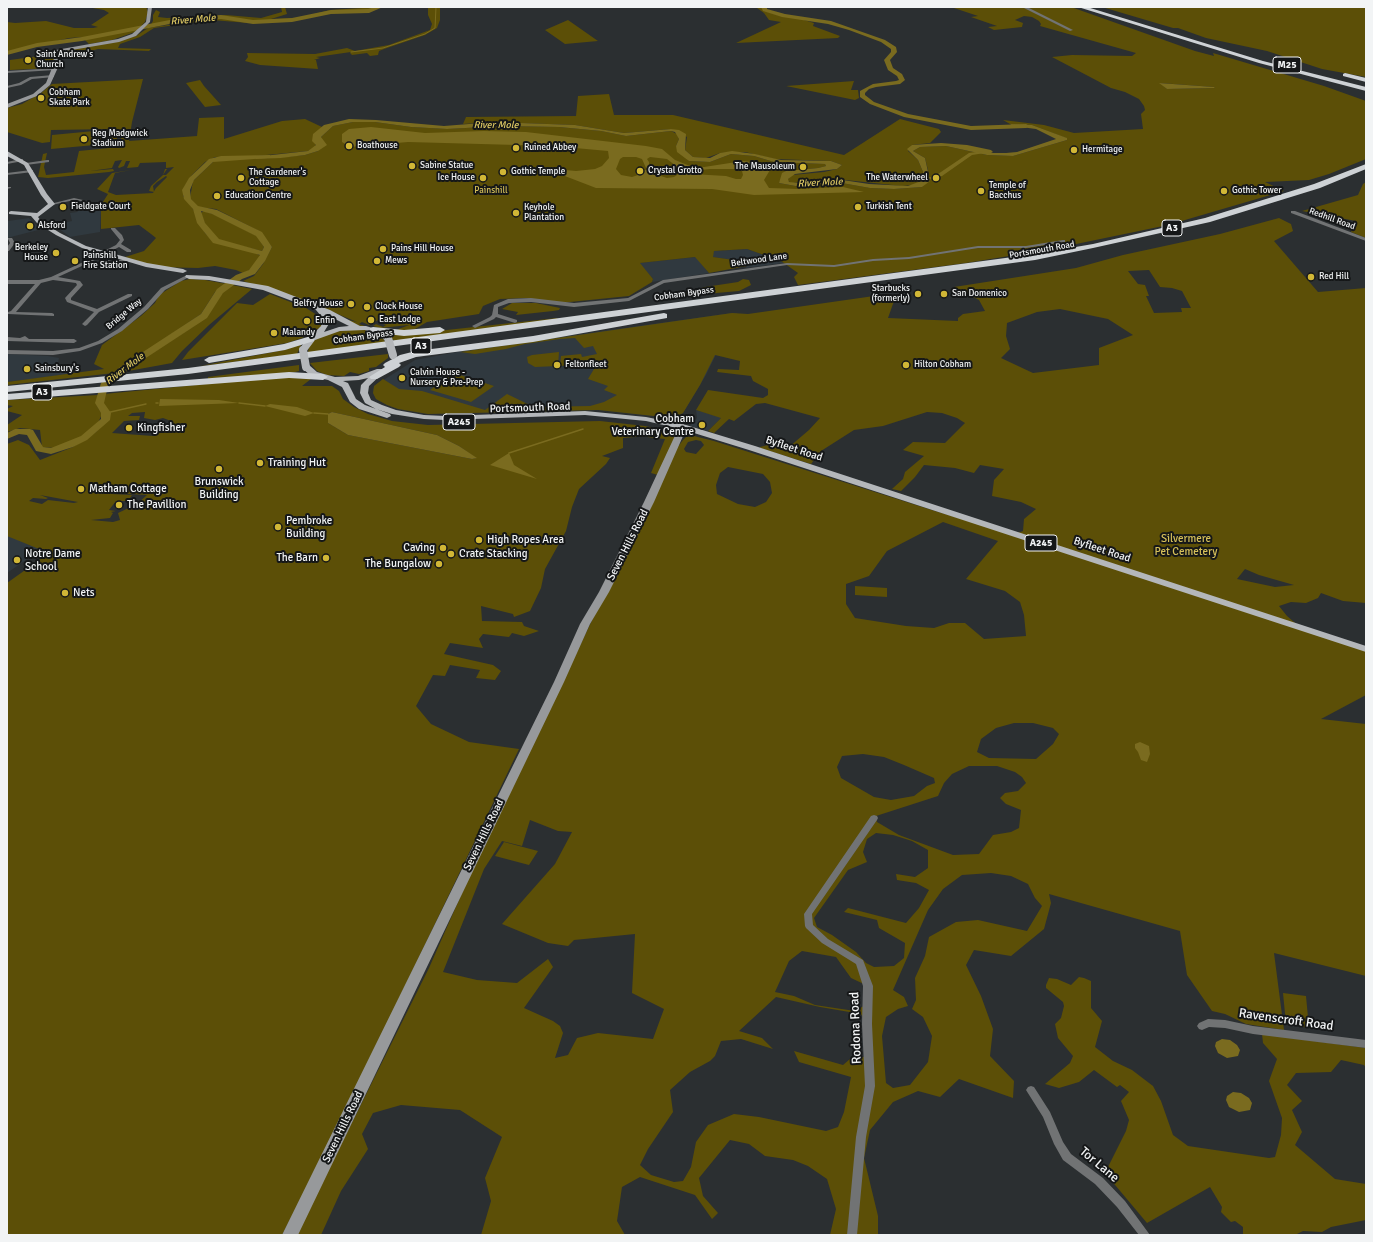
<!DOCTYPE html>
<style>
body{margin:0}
#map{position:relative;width:1373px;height:1242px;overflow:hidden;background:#2b2f31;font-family:Signika,sans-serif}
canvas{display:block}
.frame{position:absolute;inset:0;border:8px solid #f2f4f5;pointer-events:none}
</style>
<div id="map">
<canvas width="1373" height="1242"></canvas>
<div class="frame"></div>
</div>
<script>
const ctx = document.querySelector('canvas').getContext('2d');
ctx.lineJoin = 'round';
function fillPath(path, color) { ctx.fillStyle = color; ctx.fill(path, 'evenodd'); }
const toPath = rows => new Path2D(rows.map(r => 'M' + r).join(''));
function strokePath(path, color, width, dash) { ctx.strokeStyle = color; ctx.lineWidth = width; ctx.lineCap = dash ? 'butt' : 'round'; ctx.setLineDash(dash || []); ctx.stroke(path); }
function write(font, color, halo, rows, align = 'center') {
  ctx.font = font + ' Signika,sans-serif'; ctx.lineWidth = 4; ctx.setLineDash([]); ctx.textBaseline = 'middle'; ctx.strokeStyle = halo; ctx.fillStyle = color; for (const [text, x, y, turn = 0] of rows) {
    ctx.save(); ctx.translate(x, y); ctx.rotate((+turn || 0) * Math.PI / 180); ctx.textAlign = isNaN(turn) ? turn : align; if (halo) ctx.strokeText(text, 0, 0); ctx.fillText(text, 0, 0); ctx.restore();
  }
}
const built = toPath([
 [101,205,100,232,70,237,54,225,72,221,70,213,77,212,83,206],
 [29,218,32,222,42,229,7,238,8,221],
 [747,249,781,261,784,263,746,268,748,262,712,257,714,251],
 [696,257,709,273,652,282,653,279,639,263],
 [732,313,738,313,735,315,706,375,683,413,675,417,663,417,598,410,428,414,398,409,387,405,376,399,373,393,374,386,415,360,467,350],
 [7,354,48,356,59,358,58,363,67,368,72,369,71,374,7,382],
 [696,410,722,417,708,431,690,426,697,418],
 [7,529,42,549,7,573]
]);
const green = toPath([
 [87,7,146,7,148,12,145,22,135,32,112,40,89,44,82,37,69,38,7,52,7,22,15,23,46,21,74,28,93,28,98,27,91,25,109,13,104,10],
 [281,7,285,7,287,14,271,19,299,18,330,10,378,7,370,10,333,11,300,19,251,21,214,17,178,20,150,26,153,21,153,15,156,10,160,12,158,17,167,18,226,15,261,18,282,12],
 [428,7,440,7,440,20,437,28,425,35,384,49,379,51,378,55,370,56,367,53,352,55,350,53,351,52,316,57,320,58,314,60,316,60,318,69,260,65,245,61,248,57,247,53,315,54,347,48,355,51,389,45,430,30,432,24,428,15],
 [759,7,763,7,763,10,777,15,805,19,804,20,814,23,813,26,840,36,838,38,736,43,781,22,769,20,764,13,757,8],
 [951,7,1071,7,1195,51,1214,56,1213,53,1324,86,1366,101,1366,159,1329,174,1309,180,1265,182,1284,191,1168,225,1052,249,966,263,798,285,794,277,798,273,781,261,747,249,714,251,713,257,748,262,747,266,709,273,695,257,640,263,653,279,652,282,629,296,560,303,526,298,500,299,483,306,479,314,427,322,415,329,408,330,396,330,409,325,380,328,373,326,376,324,383,327,386,325,380,323,385,321,380,319,369,325,362,322,359,324,365,326,360,326,344,319,357,322,306,301,243,281,254,276,263,264,272,247,259,231,216,209,197,207,190,198,193,181,214,161,221,159,274,158,305,155,318,151,322,140,321,137,333,126,353,122,375,122,411,127,447,129,503,126,559,127,601,131,626,136,671,131,677,134,679,139,676,146,689,161,710,162,731,154,754,156,774,162,825,164,826,166,818,168,786,171,779,183,801,187,836,182,870,188,894,189,922,187,928,178,929,174,925,158,913,151,920,147,946,146,987,155,1013,156,1067,140,1066,138,1032,125,1010,124,1003,120,1044,125,1074,133,1143,129,1141,114,1145,110,1144,106,1139,99,1125,92,1111,88,1052,57,1072,55,1132,56,1136,53,1040,26,1041,24,1039,21,1032,17,1024,16,1015,20,1023,23,1022,27,994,30,988,27,997,26,971,17,978,16],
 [1160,83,1214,87,1215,88,1167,89],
 [1102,7,1366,7,1366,77,1322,69,1267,51,1206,38,1178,28,1173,28],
 [214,18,232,19,249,23,212,20,154,28,140,37,120,44,118,48,151,49,149,51,98,49,84,53,68,53,60,55,62,52,71,49,136,36,148,28],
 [568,20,598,41,565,44,545,30],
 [54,54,55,64,52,68,10,70,10,60],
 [143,79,132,122,129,141,197,136,199,118,224,117,224,139,282,121,305,119,322,127,318,132,315,148,308,151,256,156,215,157,205,162,192,175,184,187,183,196,192,207,205,233,214,242,249,250,261,256,256,264,248,271,243,273,236,270,215,266,198,268,157,267,125,257,144,251,156,238,151,234,139,225,101,229,101,205,108,194,97,189,112,173,131,170,115,173,108,192,116,195,153,193,156,188,167,177,166,176,157,182,153,186,154,192,149,191,151,186,163,175,165,169,167,169,163,175,166,175,174,167,166,168,166,162,140,163,138,167,127,168,130,161,126,161,124,166,119,168,118,167,122,160,115,161,112,168,90,171,113,169,114,171,109,172,48,178,38,177,43,154,47,153,44,167,46,175,74,172,79,151,119,147,123,131,117,129,117,143,51,149,52,135,115,129,51,130,50,142,42,143,7,132,7,108,22,104,41,93,52,84],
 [200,80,204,86,221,105,205,107,186,83],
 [854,81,851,90,858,90,859,98,855,100,786,86],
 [609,94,614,115,673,115,844,155,900,119,939,129,941,132,930,143,912,145,908,151,918,160,923,172,921,181,914,185,902,186,836,179,791,183,787,180,792,175,824,172,837,169,842,165,831,161,775,159,745,152,720,153,706,158,693,157,685,150,687,137,671,129,624,133,575,125,494,122,463,124,466,117,576,116,578,96],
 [1366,182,1366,238,1351,232,1356,221,1302,211,1358,195,1363,184],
 [204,211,221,217,257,236,264,247,262,251,217,240,206,227,201,213],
 [1279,218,1291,224,1293,231,1274,241,1318,292,1366,288,1366,603,1343,601,1321,593,1318,598,1306,603,1291,602,1279,606,1287,616,1301,628,1366,649,1366,695,1321,719,1366,724,1366,976,1274,953,1284,1030,1246,1024,1225,1014,1212,1011,1187,975,1180,931,1049,894,1051,903,1044,929,1011,956,974,950,966,965,981,996,993,1029,990,1056,1014,1081,1013,1098,959,1079,940,1097,918,1091,893,1102,870,1130,864,1158,878,1216,878,1235,830,1235,836,1209,827,1179,808,1166,793,1160,765,1156,749,1144,730,1140,699,1178,703,1196,718,1213,712,1219,695,1195,640,1177,622,1187,617,1221,625,1235,481,1235,491,1201,485,1178,502,1137,460,1110,401,1105,373,1113,362,1134,368,1149,341,1191,321,1235,296,1235,429,968,473,868,671,456,683,440,686,437,694,436,714,441,938,512,1015,534,1023,531,1024,519,1036,509,1021,502,992,496,994,480,1004,469,980,465,974,473,955,468,924,465,915,477,901,491,892,489,903,479,905,472,924,456,903,450,913,442,945,443,965,423,957,418,942,413,927,412,883,426,854,430,821,451,811,464,760,448,760,447,768,445,789,447,809,430,820,418,765,403,756,404,734,421,729,419,714,433,708,431,721,418,696,410,708,390,763,398,768,395,768,389,753,381,751,376,717,372,718,369,739,370,740,361,715,355,700,385,683,413,675,417,663,417,598,410,428,414,398,409,387,405,376,399,373,393,374,386,383,379,399,389,422,391,485,410,507,394,534,407,590,406,604,402,617,395,604,390,608,386,588,379,594,369,586,364,560,366,561,356,581,354,582,357,597,354,593,346,584,348,575,338,560,339,525,344,506,349,475,354,460,352,732,313,748,314,888,294,894,301,888,318,958,321,958,318,963,314,985,311,979,300,954,287,1076,268,1123,255,1220,234],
 [1149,270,1160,287,1172,288,1182,291,1191,308,1181,308,1182,312,1154,313,1146,296,1149,296,1145,285,1138,284,1128,271],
 [1060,309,1108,319,1133,335,1099,348,1099,365,1033,373,1001,358,1010,349,1006,336,1007,323,1037,312],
 [696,440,701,441,704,445,696,454,686,452,684,449,688,442],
 [728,467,763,474,770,482,772,493,766,502,755,507,738,504,717,494,716,485,720,473],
 [943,522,998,541,966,579,1005,591,1020,602,1024,615,1026,636,984,639,965,623,949,623,934,628,906,626,855,618,846,604,846,584,869,576,887,551],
 [1245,569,1259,575,1294,585,1275,587,1237,579],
 [1014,723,1033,723,1053,728,1059,734,1053,744,1036,759,989,758,977,752,981,739,996,728],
 [863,754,884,757,904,765,934,778,935,783,927,786,914,796,891,800,874,797,841,778,837,767,842,756],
 [969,766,997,766,1015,772,1022,777,1026,783,1018,791,1005,793,1000,798,1006,804,1021,810,1019,828,1011,832,993,835,979,854,953,855,899,835,877,822,876,816,938,796,944,783,952,774],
 [530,820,558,831,572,832,555,864,502,924,548,943,568,946,574,940,635,934,632,993,664,1009,653,1039,598,1033,577,1038,568,1055,555,1058,563,1033,560,1026,553,1021,524,1008,553,967,548,959,517,983,477,980,443,972,484,869,502,841,522,846],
 [876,833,893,835,912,841,928,850,928,868,915,877,896,874,897,880,916,883,929,890,919,908,906,923,848,908,844,912,877,920,879,928,905,943,904,958,894,966,874,967,866,963,856,952,832,935,817,927,814,918,848,870,867,862,863,852,867,839],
 [991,873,1011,876,1028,884,1035,898,1042,906,1027,931,978,920,956,922,929,937,925,956,915,978,916,1000,912,1009,923,1017,932,1036,928,1062,910,1085,893,1088,886,1083,882,1036,886,1017,898,1009,908,1006,904,997,893,990,928,910,943,889,962,875],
 [802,951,836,957,851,978,868,986,867,1004,855,1011,815,1005,794,996,775,992,789,961],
 [776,997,820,1007,861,1014,867,1024,869,1056,850,1059,843,1065,794,1051,799,1062,851,1077,844,1112,838,1127,826,1131,759,1117,734,1114,708,1125,696,1142,691,1167,683,1181,674,1182,651,1175,640,1165,648,1149,673,1112,670,1090,690,1072,710,1061,715,1056,721,1041,741,1039,773,1049,762,1038,739,1031],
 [190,279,205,280,227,284,215,292,201,314,114,373,7,385,7,382,104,369,94,364,102,345,141,316,155,303,159,295,181,281],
 [743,279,749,280,751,285,739,291,671,297,705,287,738,282],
 [232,285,252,289,209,325,182,351,172,363,123,372,194,326,208,315,223,292],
 [270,294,306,308,320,317,322,321,321,327,302,338,287,343,182,360,188,352,237,303,253,305],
 [512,303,536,303,560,308,559,310,553,311,516,315,518,312,502,309],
 [557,318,558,320,395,341,384,333,410,334],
 [349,330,364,330,375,332,383,338,385,342,308,353,309,344,318,338,333,332],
 [302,343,297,354,200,366,284,350],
 [559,352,558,366,535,367,528,363,527,357,532,355],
 [388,354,388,358,376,367,369,368,369,371,359,374,350,372,344,376,327,375,317,371,310,363],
 [299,365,299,371,295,372,208,380,208,377],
 [454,373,494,386,471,402,430,390],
 [278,377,311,379,302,386,332,386,339,391,343,399,354,407,368,414,392,421,428,425,600,421,645,426,672,432,675,440,658,475,651,473,665,439,647,437,647,436,623,438,623,448,602,456,610,458,606,464,579,489,572,507,566,531,545,569,541,588,530,611,514,617,513,614,481,606,482,621,522,622,524,626,539,631,524,636,512,633,509,637,483,634,479,639,483,648,450,643,444,654,493,665,501,671,495,680,476,678,480,670,450,665,445,676,433,675,416,706,431,724,469,742,519,749,331,1140,282,1235,7,1235,7,583,49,553,7,536,7,444,18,440,29,445,40,460,73,447,96,432,105,422,109,413,101,403,104,394],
 [145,412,144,418,155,420,163,418,171,421,161,431,153,436,112,433,124,421,139,420,140,416,128,416,132,413],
 [332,412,437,435,459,446,476,458,472,459,348,435,328,423,328,414],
 [112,494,114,493,147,495,137,504,118,513,120,520,113,522,91,520,110,518,113,513,111,512,116,511,109,510,116,501,128,501,132,495],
 [40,495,78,502,74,503,48,500,42,504,29,501,33,498,46,499,48,498],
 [98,395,96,401,97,406,102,414,98,423,79,439,54,448,42,447,40,430,20,428,7,432,7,425,22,415,7,411,7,409,13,406,7,405,7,400],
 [855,586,887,588,887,597,855,595],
 [504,842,538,851,529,865,495,856],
 [1079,977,1084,978,1091,981,1091,1008,1102,1021,1095,1047,1113,1061,1132,1070,1153,1086,1161,1101,1173,1135,1188,1146,1269,1158,1275,1157,1281,1135,1282,1118,1269,1081,1277,1059,1263,1043,1262,1034,1366,1048,1366,1068,1364,1065,1341,1060,1331,1072,1296,1073,1287,1085,1302,1101,1292,1110,1302,1132,1295,1145,1335,1179,1366,1184,1366,1220,1331,1227,1322,1232,1303,1231,1295,1235,1243,1235,1243,1227,1235,1221,1231,1222,1221,1212,1222,1207,1210,1187,1147,1223,1105,1173,1126,1131,1129,1120,1121,1101,1129,1092,1120,1085,1117,1087,1094,1070,1079,1082,1059,1088,1045,1084,1070,1063,1073,1056,1058,1038,1055,1024,1061,1018,1064,1006,1063,1002,1046,988,1046,985,1049,978,1057,979,1071,985],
 [1283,993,1306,996,1309,1028,1286,1024]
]);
const water = toPath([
 [1159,83,1214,87,1215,88,1167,89],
 [349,119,376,120,444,126,494,122,575,125,624,133,671,129,679,130,686,134,685,150,693,157,710,158,720,153,732,151,755,154,781,160,831,161,842,165,837,169,795,174,788,179,789,182,800,183,836,179,869,184,908,186,921,181,923,172,918,160,907,149,912,145,941,143,967,145,991,150,993,152,991,153,1006,153,1017,152,1056,139,1036,129,1013,126,1010,124,1032,125,1067,138,1067,140,1013,156,987,155,946,146,920,147,913,151,925,158,930,181,922,187,894,189,870,188,836,182,801,187,779,183,782,173,786,171,818,168,826,166,825,164,774,162,754,156,731,154,710,162,689,161,677,152,676,146,679,139,675,132,671,131,626,136,601,131,559,127,503,126,447,129,411,127,375,122,353,122,333,126,321,137,327,145,318,151,305,155,281,158,256,159,254,157,308,151,316,145,312,141,313,134,324,125],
 [371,127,425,133,484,131,526,132,646,146,662,149,675,160,690,166,704,167,743,161,760,163,770,170,764,180,769,188,800,189,843,187,864,192,754,195,712,189,596,188,544,168,576,171,595,169,602,166,609,158,608,151,553,146,408,142,350,147,342,142,342,134,349,129],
 [623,157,636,157,642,159,646,168,649,168,649,162,647,159,650,157,667,159,676,166,680,173,674,177,667,178,655,174,649,170,644,170,644,173,632,177,621,175,616,169,620,159],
 [710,169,739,169,742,171,743,175,741,179,736,179,726,176,692,174,700,170],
 [160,399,219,400,239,403,159,406],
 [270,404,297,407,314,413,305,416,265,406],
 [332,412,437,435,459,446,477,458,472,459,348,435,328,423,328,414],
 [509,453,514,465,537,479,490,465],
 [1140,742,1149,746,1150,754,1147,762,1141,760,1138,752,1135,748,1135,744],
 [1222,1039,1230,1040,1237,1045,1240,1050,1238,1056,1227,1058,1218,1053,1215,1046,1216,1042],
 [1233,1092,1241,1093,1249,1098,1252,1103,1250,1110,1239,1112,1229,1107,1226,1100,1227,1096]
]);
const streamFar1 = toPath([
 [351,52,383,48,425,34,435,28,436,7]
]);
const stream = toPath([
 [156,403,158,403],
 [239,403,265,406],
 [106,413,146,404],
 [314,413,328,414],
 [509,453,583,429]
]);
const canal = toPath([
 [983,151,985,151,985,153,972,155,942,176,925,181,923,180,938,174,969,153,983,151]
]);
const river = toPath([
 [375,7,383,7,369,13,331,14,292,22,253,24,221,19,180,22,82,41,37,47,7,55,7,51,37,43,82,37,180,18,221,15,253,20,292,18,331,10,368,9,375,7],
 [761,7,767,7,767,9,785,14,831,21,885,40,896,47,897,52,890,60,893,68,902,74,905,80,900,84,876,87,869,89,865,93,865,95,874,102,908,114,971,126,1026,124,1029,126,1026,128,971,130,904,117,870,104,860,97,860,91,873,84,896,81,899,80,897,76,888,70,884,60,891,52,891,49,881,42,849,30,828,24,782,17,763,11,761,7],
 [270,155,270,157,268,158,213,162,194,180,190,190,191,199,198,206,217,210,262,232,272,247,265,261,255,274,242,279,223,293,207,318,126,371,108,386,104,403,111,413,110,420,87,440,73,447,51,454,36,451,27,435,19,434,7,439,7,433,15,429,30,429,33,430,43,447,51,448,81,436,101,419,101,413,95,403,101,383,120,367,201,314,217,289,236,275,249,270,260,255,213,243,197,223,193,209,184,199,182,190,189,178,209,159,221,156,270,155],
 [201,211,212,214,256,236,264,247,262,251,219,239,205,223,201,211]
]);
const street = toPath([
 [1022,7,1027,7,1073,30,1070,31,1022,7],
 [56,68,56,70,55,70,7,73,7,71,56,68],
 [53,75,54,75,54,77,32,79,21,85,7,88,7,86,19,83,30,77,53,75],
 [21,159,23,159,23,161,7,164,7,162,21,159],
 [47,160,49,160,49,162,26,165,24,164,26,163,47,160],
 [31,170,33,170,33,172,7,175,7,173,31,170],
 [7,187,11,187,11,188,7,189,7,187],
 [74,198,83,200,81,201,74,200,52,205,50,204,74,198],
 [1291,211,1295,211,1366,238,1366,241,1291,213,1291,211],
 [111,228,115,228,122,235,124,240,121,244,131,250,131,252,127,252,119,247,106,254,102,254,102,252,116,245,120,240,111,229,111,228],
 [8,238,12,238,15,243,9,251,7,251,7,247,10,243,8,239,8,238],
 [1063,240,1065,240,1065,242,1026,248,978,248,909,259,873,261,834,267,787,265,664,283,629,301,574,307,531,302,509,303,498,307,498,314,517,320,517,322,515,323,496,317,494,319,477,327,475,328,472,326,490,317,492,315,494,305,508,299,531,298,574,303,628,298,663,280,787,263,834,265,873,259,909,257,978,246,1026,246,1063,240],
 [88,248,92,249,88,254,111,261,126,259,128,260,126,261,111,263,97,259,58,277,80,281,83,285,71,298,71,300,97,309,128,294,132,294,132,296,99,312,87,325,85,326,82,324,94,312,67,302,65,298,77,285,76,283,53,280,41,283,16,312,52,313,54,314,54,316,8,314,8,312,11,311,35,284,7,284,7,280,39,280,51,277,92,258,82,254,88,248],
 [185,276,189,277,165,290,148,309,122,331,102,343,80,351,53,355,7,354,7,350,53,351,79,348,98,341,118,329,144,307,161,288,185,276],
 [25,336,29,339,74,339,77,341,74,343,7,341,7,337,20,338,25,336],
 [874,815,877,816,878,818,877,820,812,914,813,925,828,939,863,960,873,986,872,1024,875,1086,866,1137,857,1235,847,1235,856,1137,865,1086,862,1024,863,986,856,964,822,943,806,928,805,926,804,914,871,816,874,815],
 [1208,1019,1225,1020,1253,1026,1366,1040,1366,1048,1253,1034,1225,1028,1209,1027,1202,1030,1199,1029,1197,1026,1199,1023,1208,1019],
 [1031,1086,1034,1087,1050,1112,1063,1142,1071,1154,1103,1178,1125,1201,1150,1235,1139,1235,1117,1207,1095,1184,1063,1160,1054,1144,1043,1117,1026,1090,1028,1087,1031,1086]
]);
const secondary = toPath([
 [148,7,152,7,150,22,136,36,119,42,60,52,60,63,50,85,37,96,7,108,7,104,33,94,46,83,54,63,53,54,56,50,118,39,132,34,146,22,148,7],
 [683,424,687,427,654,502,609,592,590,624,564,682,298,1235,282,1235,554,682,580,624,599,592,644,502,679,427,683,424]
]);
const primary = toPath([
 [7,151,28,163,47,194,55,204,38,217,41,221,60,233,86,246,147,263,183,269,187,271,183,273,146,267,82,248,56,235,37,223,31,216,9,214,9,212,11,211,37,213,48,204,41,195,24,165,7,156,7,151],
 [186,275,209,276,268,286,330,310,360,326,366,326,382,331,392,338,388,340,385,340,365,330,340,331,315,340,306,352,300,352,300,348,309,336,312,335,321,326,322,322,321,316,316,310,263,290,209,280,189,279,185,277,186,275],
 [329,316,349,326,339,327,324,332,330,322,329,316],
 [303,365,309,365,317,372,335,377,358,376,377,369,383,369,383,373,369,386,368,393,371,400,382,405,396,410,424,415,445,416,585,411,646,417,686,425,755,446,1366,646,1366,652,749,450,681,429,646,421,585,415,445,420,424,419,392,414,376,409,365,403,360,393,361,385,368,378,359,380,343,381,348,383,356,399,365,405,390,414,391,416,387,418,359,409,350,402,342,387,328,380,311,376,303,369,303,365]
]);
const highway = toPath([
 [1078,7,1087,7,1263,61,1366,87,1366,91,1259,63,1078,7],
 [1345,73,1366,78,1366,82,1343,76,1343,74,1345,73],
 [1366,164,1366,169,1320,188,1210,222,1093,248,1035,260,188,374,7,392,7,386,188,368,1035,254,1093,244,1205,218,1314,184,1366,164],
 [664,313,667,314,667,318,533,342,416,357,399,363,401,365,399,367,377,379,371,379,369,377,385,367,383,365,385,363,400,355,416,351,533,336,664,313],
 [373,327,404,330,440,327,445,330,440,333,404,336,370,332,370,328,373,327],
 [311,336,314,337,314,341,285,350,209,363,204,360,209,357,284,344,311,336],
 [289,372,323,374,328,377,323,380,289,378,7,400,7,394,289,372]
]);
const primaryBridge = toPath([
 [388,338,393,355],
 [303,350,306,367]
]);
const markers = [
 [28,60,4,"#d1b736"],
 [41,98,4,"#d1b736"],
 [84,139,4,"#d1b736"],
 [349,146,4,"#d1b736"],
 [516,148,4,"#d1b736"],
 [1074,150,4,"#d1b736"],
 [412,166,4,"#d1b736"],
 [803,167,4,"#d1b736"],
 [640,171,4,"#d1b736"],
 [503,172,4,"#d1b736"],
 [241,178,4,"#d1b736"],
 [483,178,4,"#d1b736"],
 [936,178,4,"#d1b736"],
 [981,191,4,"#d1b736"],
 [1224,191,4,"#d1b736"],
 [217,196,4,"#d1b736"],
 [63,207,4,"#d1b736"],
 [858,207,4,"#d1b736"],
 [516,213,4,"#d1b736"],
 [30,226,4,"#d1b736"],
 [383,249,4,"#d1b736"],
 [56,253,4,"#d1b736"],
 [75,261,4,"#d1b736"],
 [377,261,4,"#d1b736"],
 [1311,277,4,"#d1b736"],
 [918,294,4,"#d1b736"],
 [944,294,4,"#d1b736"],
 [351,304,4,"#d1b736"],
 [367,307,4,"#d1b736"],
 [371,320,4,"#d1b736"],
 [307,321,4,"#d1b736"],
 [274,333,4,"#d1b736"],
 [557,365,4,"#d1b736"],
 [906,365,4,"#d1b736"],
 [27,369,4,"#d1b736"],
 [402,378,4,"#d1b736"],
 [702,425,4,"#d1b736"],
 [129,428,4,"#d1b736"],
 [260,463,4,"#d1b736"],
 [219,469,4,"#d1b736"],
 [81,489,4,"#d1b736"],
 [119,505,4,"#d1b736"],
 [278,527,4,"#d1b736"],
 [479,540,4,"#d1b736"],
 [443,548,4,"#d1b736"],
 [451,554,4,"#d1b736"],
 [326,558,4,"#d1b736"],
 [17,560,4,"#d1b736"],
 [439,564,4,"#d1b736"],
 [65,593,4,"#d1b736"]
];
const farPoinames = [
 ["Saint Andrew's",36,55],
 ["Church",36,65],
 ["Cobham",49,93],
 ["Skate Park",49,103],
 ["Reg Madgwick",92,134],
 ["Stadium",92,144],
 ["Boathouse",357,146],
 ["Ruined Abbey",524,148],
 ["Hermitage",1082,150],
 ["Sabine Statue",420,166],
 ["The Mausoleum",795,167,"right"],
 ["Crystal Grotto",648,171],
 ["Gothic Temple",511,172],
 ["The Gardener's",249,173],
 ["Cottage",249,183],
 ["Ice House",475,178,"right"],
 ["The Waterwheel",928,178,"right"],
 ["Temple of",989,186],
 ["Bacchus",989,196],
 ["Gothic Tower",1232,191],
 ["Education Centre",225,196],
 ["Fieldgate Court",71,207],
 ["Turkish Tent",866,207],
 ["Keyhole",524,208],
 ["Plantation",524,218],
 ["Alsford",38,226],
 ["Berkeley",48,248,"right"],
 ["House",48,258,"right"],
 ["Pains Hill House",391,249],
 ["Painshill",83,256],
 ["Fire Station",83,266],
 ["Mews",385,261],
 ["Red Hill",1319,277],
 ["Starbucks",910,289,"right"],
 ["(formerly)",910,299,"right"],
 ["San Domenico",952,294],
 ["Belfry House",343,304,"right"],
 ["Clock House",375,307],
 ["East Lodge",379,320],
 ["Enfin",315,321],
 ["Malandy",282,333],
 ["Feltonfleet",565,365],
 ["Hilton Cobham",914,365],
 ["Sainsbury's",35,369],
 ["Calvin House -",410,373],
 ["Nursery & Pre-Prep",410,383]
];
const farParknames = [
 ["Painshill",491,191]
];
const farStreetnames = [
 ["Redhill Road",1332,219,20],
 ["Portsmouth Road",1042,250,-10],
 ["Beltwood Lane",759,260,-8],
 ["Cobham Bypass",684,294,-8],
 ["Bridge Way",124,314,-40],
 ["Cobham Bypass",363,337,-8]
];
const farWaternames = [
 ["River Mole",193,20,-5],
 ["River Mole",496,125],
 ["River Mole",820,183,-3],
 ["River Mole",125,369,-37]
];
const shields = [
 [1287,65,28],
 [1172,228,20],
 [421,346,20],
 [42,392,20],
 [459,422,32],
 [1041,543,32]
];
const shieldNames = [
 ["M25",1287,65],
 ["A3",1172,228],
 ["A3",421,346],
 ["A3",42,392],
 ["A245",459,422],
 ["A245",1041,543]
];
const streetNames = [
 ["Portsmouth Road",530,408,-2],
 ["Byfleet Road",794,449,18],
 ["Seven Hills Road",628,545,-63],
 ["Byfleet Road",1102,550,18],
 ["Seven Hills Road",484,835,-64],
 ["Seven Hills Road",343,1127,-64]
];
const poiNames = [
 ["Cobham",694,419,"right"],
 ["Veterinary Centre",694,432,"right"],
 ["Kingfisher",137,428],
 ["Training Hut",268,463],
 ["Brunswick",219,482,"center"],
 ["Building",219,495,"center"],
 ["Matham Cottage",89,489],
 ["The Pavillion",127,505],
 ["Pembroke",286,521],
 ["Building",286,534],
 ["High Ropes Area",487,540],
 ["Caving",435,548,"right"],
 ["Notre Dame",25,554],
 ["School",25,567],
 ["Crate Stacking",459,554],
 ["The Barn",318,558,"right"],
 ["The Bungalow",431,564,"right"],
 ["Nets",73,593]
];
const parkNames = [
 ["Silvermere",1186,539],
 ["Pet Cemetery",1186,552]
];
const nearStreetnames = [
 ["Ravenscroft Road",1286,1020,8],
 ["Rodona Road",856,1028,-92],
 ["Tor Lane",1099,1165,40]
];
fillPath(built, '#30393f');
fillPath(green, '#5c4f07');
fillPath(water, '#7a6b1f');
strokePath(streamFar1, '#7a6b1f', 1);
strokePath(stream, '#7a6b1f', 1.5);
fillPath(canal, '#7a6b1f');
fillPath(river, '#7a6b1f');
fillPath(street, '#717374');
fillPath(secondary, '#97999b');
fillPath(primary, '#b4b7ba');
fillPath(highway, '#ced2d5');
strokePath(primaryBridge, '#b4b7ba', 8);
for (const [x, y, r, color] of markers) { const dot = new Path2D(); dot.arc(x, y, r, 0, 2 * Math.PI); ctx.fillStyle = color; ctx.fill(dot); strokePath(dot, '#151718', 1.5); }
write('9px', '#f2f4f5', '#151718', farPoinames, 'left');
write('9px', '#d6c05a', '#151718', farParknames);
write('9px', '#f2f4f5', '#151718', farStreetnames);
write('italic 10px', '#dec963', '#151718', farWaternames);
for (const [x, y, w] of shields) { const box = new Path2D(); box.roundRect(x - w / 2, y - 8, w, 16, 3); ctx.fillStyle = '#151718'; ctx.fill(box); strokePath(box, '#f2f4f5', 1); }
write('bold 10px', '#f2f4f5', null, shieldNames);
write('11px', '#f2f4f5', '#151718', streetNames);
write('11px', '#f2f4f5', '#151718', poiNames, 'left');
write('11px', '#d6c05a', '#151718', parkNames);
write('13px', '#f2f4f5', '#151718', nearStreetnames);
</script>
